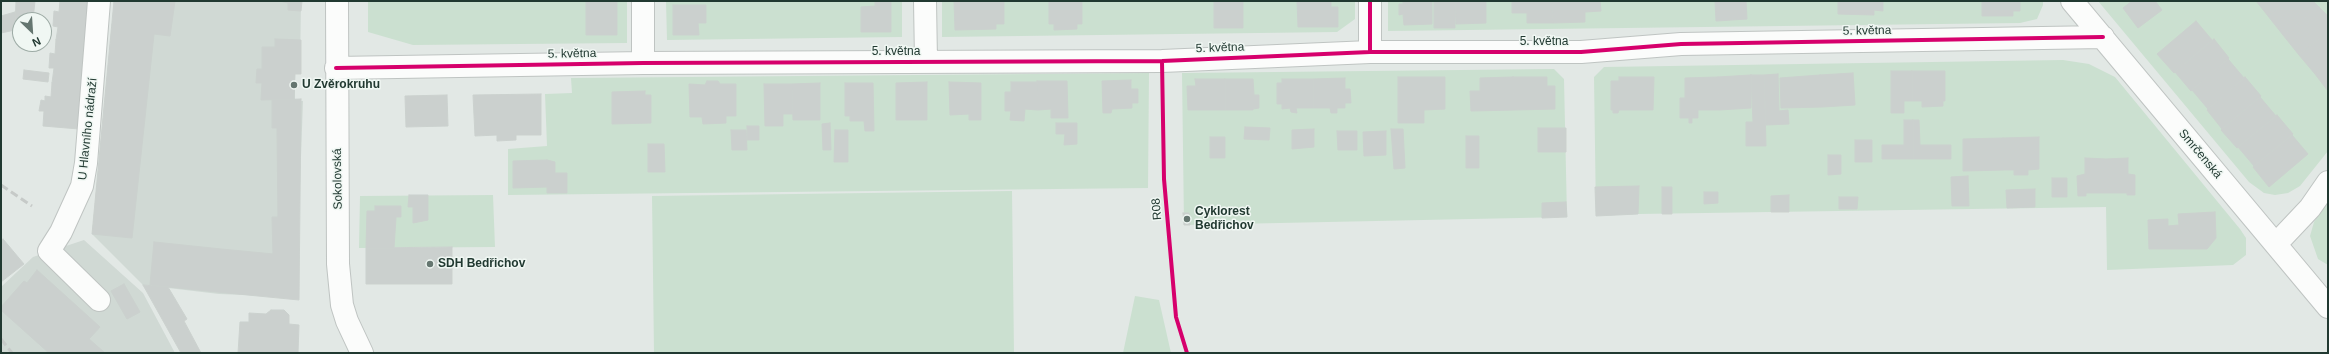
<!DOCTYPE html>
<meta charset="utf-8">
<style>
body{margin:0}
#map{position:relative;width:2329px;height:354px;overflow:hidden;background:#e2e8e5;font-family:Helvetica,sans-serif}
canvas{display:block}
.frame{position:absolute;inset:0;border:2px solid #213931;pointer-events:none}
.north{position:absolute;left:12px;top:12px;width:40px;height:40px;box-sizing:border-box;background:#f0f7f3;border:1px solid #9daba5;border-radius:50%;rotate:155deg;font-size:11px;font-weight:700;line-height:16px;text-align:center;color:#213931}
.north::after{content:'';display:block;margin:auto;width:14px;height:18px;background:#657670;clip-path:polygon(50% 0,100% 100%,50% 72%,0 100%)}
</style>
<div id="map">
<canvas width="2329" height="354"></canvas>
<div class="frame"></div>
<div class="north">N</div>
</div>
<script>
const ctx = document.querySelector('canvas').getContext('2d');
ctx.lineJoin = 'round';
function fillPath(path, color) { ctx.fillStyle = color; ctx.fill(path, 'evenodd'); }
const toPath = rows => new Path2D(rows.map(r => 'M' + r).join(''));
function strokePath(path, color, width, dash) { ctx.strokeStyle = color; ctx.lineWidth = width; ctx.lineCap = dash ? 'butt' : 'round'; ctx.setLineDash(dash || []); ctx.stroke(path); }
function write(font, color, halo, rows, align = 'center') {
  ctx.font = font + ' Helvetica,sans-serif'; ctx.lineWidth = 3; ctx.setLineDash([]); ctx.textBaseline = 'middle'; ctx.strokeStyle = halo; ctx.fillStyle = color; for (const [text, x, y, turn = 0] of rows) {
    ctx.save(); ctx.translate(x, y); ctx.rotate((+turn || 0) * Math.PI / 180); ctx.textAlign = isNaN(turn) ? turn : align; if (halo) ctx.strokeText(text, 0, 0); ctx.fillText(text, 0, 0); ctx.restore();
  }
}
const built = toPath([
 [114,1,301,1,300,69,295,69,295,100,303,101,296,297,219,294,143,285,92,234],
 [84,240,143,293,175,353,1,353,1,287,33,257]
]);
const green = toPath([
 [368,1,627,1,627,43,413,45,368,32],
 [666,1,902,1,902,37,667,40],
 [942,1,1355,1,1355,19,1337,32,942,37],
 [1388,1,2043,1,2043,5,2037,19,2020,23,1388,31],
 [2098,1,2328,1,2328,151,2300,186,2288,193,2275,195,2264,193,2249,182],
 [2063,60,2089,64,2115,77,2240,229,2246,238,2246,255,2233,265,2107,270,2106,207,1638,214,1596,216,1594,77,1604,67],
 [1554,69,1564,79,1567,217,1184,225,1182,73],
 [1149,73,1148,188,508,195,508,149,547,146,545,94,572,93,571,78],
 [1012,191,1014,353,654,353,652,196],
 [493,195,495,247,359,248,360,196],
 [2328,201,2328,265,2318,259,2310,236,2314,222],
 [1135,296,1159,300,1171,353,1123,353]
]);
const building = toPath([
 [16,1,35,1,33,20,20,20,20,29,15,30,16,1],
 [60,1,92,1,87,44,56,40,58,27,53,26,54,11,59,12,60,1],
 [114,1,175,1,170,36,154,34,132,238,92,234,114,1],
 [279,1,302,1,301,11,288,10,288,3,279,1],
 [586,1,617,1,617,35,586,35,586,1],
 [875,1,891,1,891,32,861,32,861,7,875,6,875,1],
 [954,1,1004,1,1004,24,996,24,996,29,955,30,954,1],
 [1049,1,1082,1,1082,24,1077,24,1077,29,1054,30,1054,24,1049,24,1049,1],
 [1214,1,1243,1,1243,28,1214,28,1214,1],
 [1297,1,1331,1,1331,7,1338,7,1338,27,1298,27,1297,1],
 [1403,1,1432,1,1432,24,1404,25,1403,14,1399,15,1399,4,1403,4,1403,1],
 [1434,1,1455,1,1455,28,1434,28,1434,1],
 [1455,1,1486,1,1486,23,1456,24,1455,1],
 [1512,1,1552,1,1553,23,1527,23,1527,13,1512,13,1512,1],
 [1552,1,1600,1,1601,11,1585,12,1585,22,1553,23,1552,1],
 [1715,1,1746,1,1747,19,1716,21,1715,1],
 [1838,1,1883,1,1883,11,1874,10,1874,15,1838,14,1838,1],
 [1982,1,2020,1,2020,11,2013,11,2013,16,1982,16,1982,1],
 [2132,1,2155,1,2162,10,2138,28,2123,8,2132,1],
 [2256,1,2286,1,2268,16,2256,1],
 [2286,1,2313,1,2319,7,2283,35,2268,16,2286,1],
 [673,5,706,5,706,23,698,23,699,35,673,35,673,5],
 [2319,7,2328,16,2328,32,2299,55,2283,35,2319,7],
 [15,12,15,30,1,33,1,16,15,12],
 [2196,21,2212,40,2174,73,2157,54,2196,21],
 [2328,32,2328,64,2315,74,2299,55,2328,32],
 [275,39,301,40,301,74,295,74,294,99,261,100,262,83,256,83,257,69,262,69,262,47,275,47,275,39],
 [2214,39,2229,58,2191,91,2175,72,2214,39],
 [56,40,87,44,83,86,52,83,54,68,49,68,50,53,55,54,56,40],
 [2228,59,2244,78,2208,109,2192,90,2228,59],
 [2328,64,2328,91,2315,74,2328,64],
 [24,70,49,73,48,82,23,79,24,70],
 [1891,71,1912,71,1912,101,1904,101,1904,113,1891,113,1891,71],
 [1912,71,1945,71,1945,101,1943,101,1943,106,1922,107,1922,101,1912,101,1912,71],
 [1853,73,1855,105,1822,107,1820,75,1853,73],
 [1778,74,1779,111,1788,110,1789,124,1766,125,1764,75,1778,74],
 [1751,75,1751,108,1719,110,1718,77,1751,75],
 [1751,75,1764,75,1766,146,1746,146,1746,122,1753,122,1751,75],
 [1820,75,1822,107,1781,108,1780,78,1820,75],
 [1398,77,1445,77,1445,109,1424,110,1424,123,1398,123,1398,77],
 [1513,77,1547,77,1547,86,1555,86,1555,109,1514,110,1513,77],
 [1513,77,1514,110,1471,111,1470,91,1480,91,1480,78,1513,77],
 [1619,77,1654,77,1653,110,1619,110,1618,113,1613,113,1613,110,1611,110,1611,81,1619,81,1619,77],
 [1718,77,1719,110,1698,110,1698,118,1692,118,1692,123,1689,123,1689,118,1680,118,1680,98,1685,98,1685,78,1718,77],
 [2245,77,2261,96,2222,129,2207,110,2245,77],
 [1345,78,1345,89,1350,89,1351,103,1345,103,1345,108,1337,108,1337,113,1331,113,1330,108,1313,108,1313,79,1345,78],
 [1195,79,1225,79,1225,110,1188,110,1187,86,1196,86,1195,79],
 [1225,79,1253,79,1254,95,1259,95,1259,108,1253,109,1253,110,1225,110,1225,79],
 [1282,79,1313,79,1313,108,1296,108,1297,113,1291,112,1290,108,1282,109,1282,104,1277,104,1277,83,1282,83,1282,79],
 [1131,80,1131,89,1138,89,1138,103,1132,103,1132,108,1112,109,1111,113,1103,113,1102,81,1131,80],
 [707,81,718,81,720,84,736,84,736,116,726,116,726,123,703,124,702,117,690,117,689,84,705,85,707,81],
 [1037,81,1067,81,1068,118,1051,118,1051,109,1038,110,1037,81],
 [927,82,927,120,896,120,896,83,927,82],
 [949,82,981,83,981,120,969,120,969,114,950,115,949,82],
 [1011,82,1037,82,1038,110,1025,109,1024,121,1010,120,1011,111,1005,111,1005,92,1011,92,1011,82],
 [52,83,83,86,79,129,43,126,44,111,39,111,41,100,45,101,45,96,51,97,52,83],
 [820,83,820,120,793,120,792,84,820,83],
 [845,83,873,83,874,131,865,131,864,121,850,121,850,116,845,116,845,83],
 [764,84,792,84,793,114,783,114,783,126,765,126,764,84],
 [645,91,645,95,651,95,651,123,612,124,612,92,645,91],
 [541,94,541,135,516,135,516,140,497,141,497,135,475,136,473,95,541,94],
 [447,95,448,126,406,127,405,96,447,95],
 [2260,97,2276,116,2237,148,2221,130,2260,97],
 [301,99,299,300,217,292,221,249,273,254,272,217,278,217,277,128,272,128,272,100,301,99],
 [2277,115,2293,134,2254,166,2238,147,2277,115],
 [1904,120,1913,120,1913,159,1882,159,1882,145,1904,145,1904,120],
 [1913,120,1919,120,1920,145,1951,145,1951,159,1913,159,1913,120],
 [830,123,831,150,823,150,822,124,830,123],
 [1056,123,1077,123,1077,144,1064,145,1065,134,1056,134,1056,123],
 [747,126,759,126,759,140,747,140,747,126],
 [1245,127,1270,128,1269,140,1244,139,1245,127],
 [1538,128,1566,128,1566,152,1538,152,1538,128],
 [1314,129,1314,147,1292,149,1292,130,1314,129],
 [1391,129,1403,129,1405,168,1394,169,1391,129],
 [731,130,746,130,747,150,732,150,731,130],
 [835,130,848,130,848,162,834,162,835,130],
 [1337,131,1357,131,1357,150,1338,150,1337,131],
 [1386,131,1386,155,1364,156,1363,132,1386,131],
 [2292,135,2308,154,2269,187,2253,167,2292,135],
 [1466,136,1479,136,1479,168,1466,168,1466,136],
 [1210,137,1225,137,1225,158,1210,158,1210,137],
 [2039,137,2039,169,2028,170,2028,175,2014,175,2014,170,2004,170,2003,138,2039,137],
 [2003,138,2004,170,1963,171,1963,139,2003,138],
 [1855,140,1872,140,1872,162,1855,162,1855,140],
 [648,144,664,144,665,172,648,172,648,144],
 [1828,155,1841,155,1841,174,1828,175,1828,155],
 [2085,158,2106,159,2107,193,2086,193,2086,196,2078,196,2077,176,2085,174,2085,158],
 [2128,158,2128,174,2135,175,2135,195,2127,195,2127,193,2107,193,2106,159,2128,158],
 [547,160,555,162,555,173,567,173,567,193,547,193,547,187,513,188,513,161,547,160],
 [1968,176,1969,206,1952,206,1951,177,1968,176],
 [2052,178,2067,178,2067,197,2052,197,2052,178],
 [1639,186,1638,214,1596,216,1595,187,1639,186],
 [1662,187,1672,187,1672,214,1662,214,1662,187],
 [2035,189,2035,207,2007,208,2006,190,2035,189],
 [1704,192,1718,192,1718,203,1704,204,1704,192],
 [409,195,428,195,428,220,413,223,413,207,408,207,409,195],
 [1789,195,1789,212,1771,212,1771,196,1789,195],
 [1839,197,1858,197,1857,209,1839,209,1839,197],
 [1566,202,1567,217,1542,218,1542,203,1566,202],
 [375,206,401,206,401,217,396,217,394,248,366,248,367,211,375,211,375,206],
 [2215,212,2216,238,2207,249,2149,249,2148,220,2168,219,2168,226,2179,225,2178,214,2215,212],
 [1183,213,1189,213,1190,225,1184,225,1183,213],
 [3,239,24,264,1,282,1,241,3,239],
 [154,242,221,249,217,292,150,285,154,242],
 [452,247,452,284,366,284,366,248,452,247],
 [37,270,100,327,89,339,105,353,49,353,1,310,1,307,24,281,27,283,37,270],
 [124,284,140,312,127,319,111,291,124,284],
 [143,285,168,287,187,319,184,321,201,353,181,353,143,285],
 [271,310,284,310,289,315,289,324,299,325,298,353,238,353,240,322,249,322,249,313,266,314,271,310]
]);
const minor = toPath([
 [99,1,86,163,82,186,61,232,49,251,99,300],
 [337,1,338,264,342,305,347,321,362,353],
 [643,1,643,63],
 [925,1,926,61],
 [1370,1,1370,52],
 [2072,1,2328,307],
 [336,68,643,63,1162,61,1370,52,1581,52,1681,44,2103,37],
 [2276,244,2310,208,2328,182]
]);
const rail = toPath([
 [1,185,32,206],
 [1,339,12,353]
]);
const cycleway = toPath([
 [1370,1,1370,52],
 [1162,61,1164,179,1176,317,1187,353],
 [336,68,643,63,1162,61,1370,52,1581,52,1681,44,2103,37]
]);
const markers = [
 [294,85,4,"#657670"],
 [1187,219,4,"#657670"],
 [430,264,4,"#657670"]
];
const streetNames = [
 ["5. května",1867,31,-1],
 ["5. května",1544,42],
 ["5. května",1220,48,-2],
 ["5. května",896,52],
 ["5. května",572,54,-1],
 ["U Hlavního nádraží",88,129,-84],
 ["Smrčenská",2200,154,50],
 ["Sokolovská",338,179,-91],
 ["R08",1157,209,-95]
];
const poiNames = [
 ["U Zvěrokruhu",302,85],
 ["Cyklorest",1195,212],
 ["Bedřichov",1195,226],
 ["SDH Bedřichov",438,264]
];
fillPath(built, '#d0d9d4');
fillPath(green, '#cbe0d0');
fillPath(building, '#cbd0ce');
strokePath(building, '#cbd1ce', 1);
strokePath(minor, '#bfc4c2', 24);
strokePath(minor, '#fbfcfb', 22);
strokePath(rail, '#c6cac8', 3, [8, 4]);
strokePath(cycleway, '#d6006c', 4);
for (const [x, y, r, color] of markers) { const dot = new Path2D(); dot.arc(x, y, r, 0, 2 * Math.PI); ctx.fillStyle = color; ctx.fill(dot); strokePath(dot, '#f0f7f3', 1.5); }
write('12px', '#213931', '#f0f7f3', streetNames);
write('bold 12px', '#213931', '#f0f7f3', poiNames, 'left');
</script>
